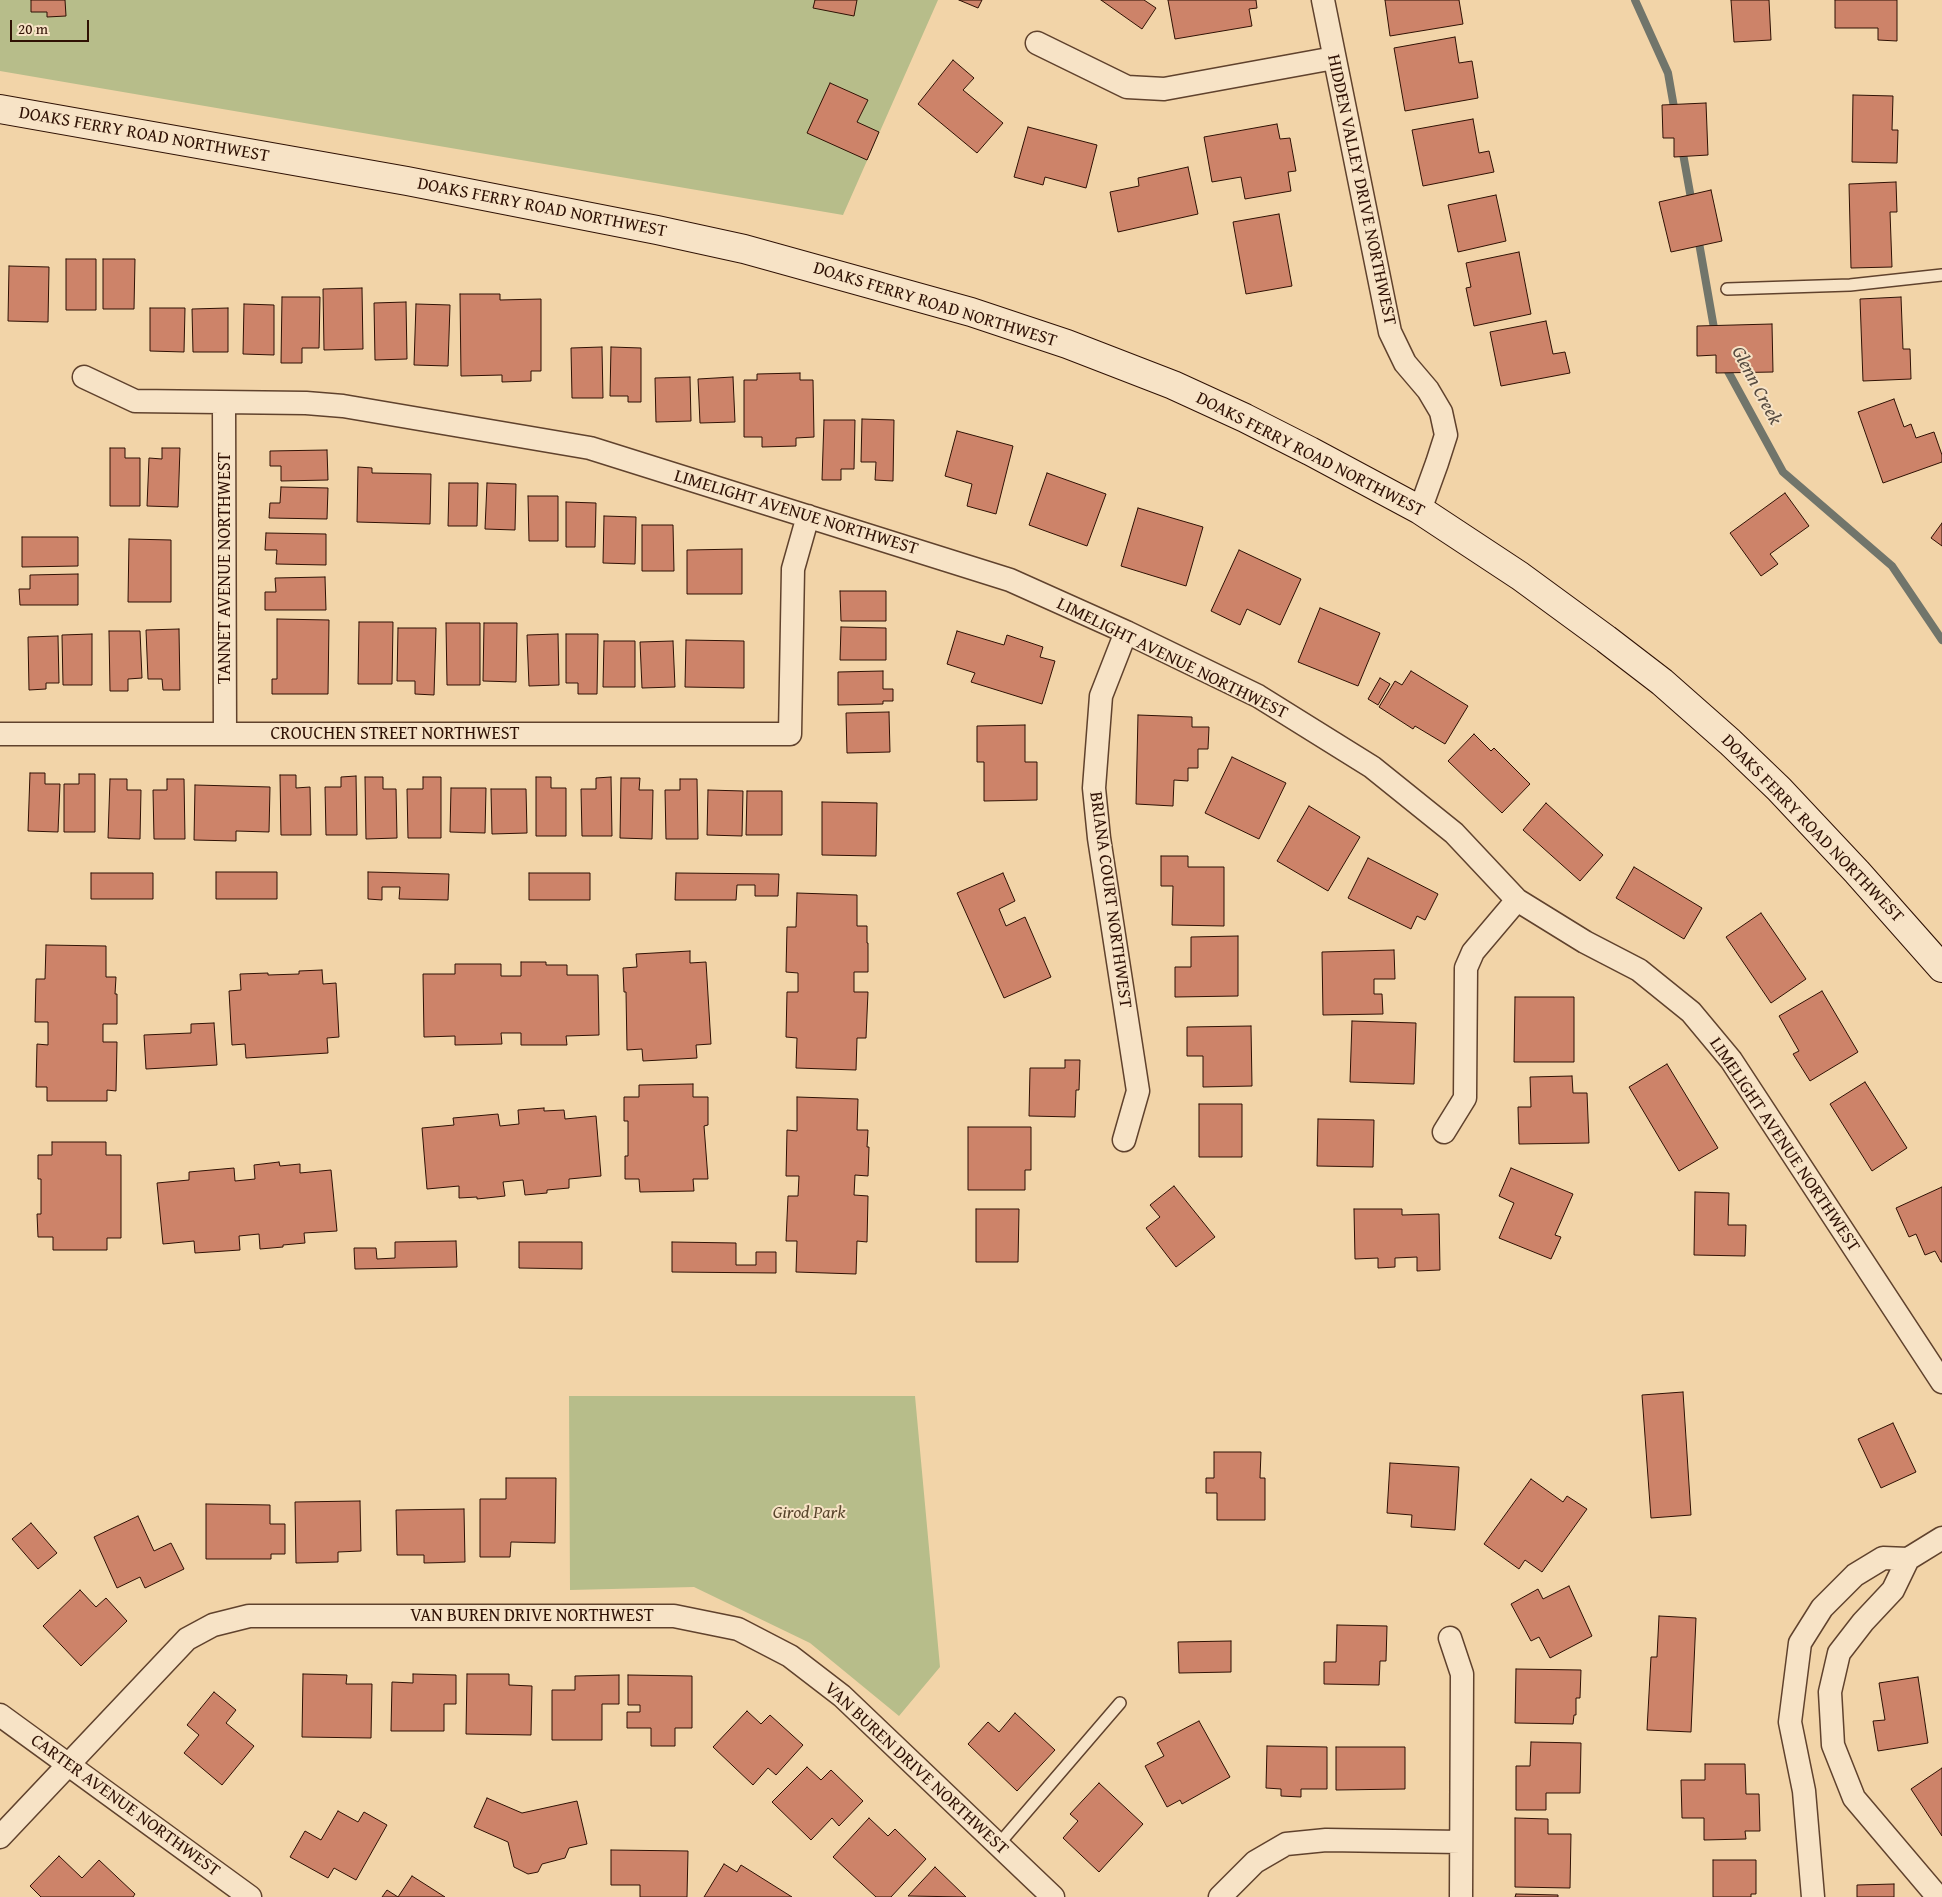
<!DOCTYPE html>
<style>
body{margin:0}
#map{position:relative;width:1942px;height:1897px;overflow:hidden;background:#f2d4a8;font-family:"Gentium Book Plus",serif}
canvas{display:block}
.scale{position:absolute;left:10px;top:20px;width:79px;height:22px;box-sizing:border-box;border:2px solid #2f1104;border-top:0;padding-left:6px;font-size:15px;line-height:18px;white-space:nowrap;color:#2f1104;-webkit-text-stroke:4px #f7e3c6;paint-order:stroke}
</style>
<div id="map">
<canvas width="1942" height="1897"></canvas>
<div class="scale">20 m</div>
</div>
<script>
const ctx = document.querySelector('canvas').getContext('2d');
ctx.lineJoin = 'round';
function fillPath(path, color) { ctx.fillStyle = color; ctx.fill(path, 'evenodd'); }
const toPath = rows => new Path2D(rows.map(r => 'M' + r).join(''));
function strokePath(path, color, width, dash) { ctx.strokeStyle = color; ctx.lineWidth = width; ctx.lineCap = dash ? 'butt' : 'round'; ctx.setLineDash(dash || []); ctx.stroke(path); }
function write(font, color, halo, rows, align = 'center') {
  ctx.font = font + ' "Gentium Book Plus",serif'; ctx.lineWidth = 4; ctx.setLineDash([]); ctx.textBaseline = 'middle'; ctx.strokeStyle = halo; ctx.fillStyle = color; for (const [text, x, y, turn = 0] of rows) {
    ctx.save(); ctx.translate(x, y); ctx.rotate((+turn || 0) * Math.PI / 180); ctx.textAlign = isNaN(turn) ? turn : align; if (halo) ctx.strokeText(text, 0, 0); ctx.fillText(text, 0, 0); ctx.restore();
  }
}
const green = toPath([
 [0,0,938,0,843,215,0,71],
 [569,1396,915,1396,940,1667,899,1716,810,1643,694,1587,570,1590]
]);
const stream = toPath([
 [1635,0,1668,73,1675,113],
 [1682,148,1692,204],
 [1698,237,1715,334],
 [1724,364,1783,472,1892,566,1942,640]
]);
const building = toPath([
 [31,0,65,0,66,16,47,17,47,12,31,12,31,0],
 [815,0,857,0,854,16,813,8,815,0],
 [959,0,982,0,978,8,959,0],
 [1101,0,1144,0,1156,8,1142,29,1101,0],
 [1168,0,1256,0,1257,8,1249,9,1252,26,1175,39,1168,0],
 [1385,0,1459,0,1463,24,1390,36,1385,0],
 [1731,0,1769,0,1771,40,1734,42,1731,0],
 [1835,0,1897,0,1897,41,1878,40,1878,28,1835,28,1835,0],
 [1455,37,1459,63,1472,61,1478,98,1405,111,1394,48,1455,37],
 [953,60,974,78,963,90,1003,123,977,153,918,104,953,60],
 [830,83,868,100,857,122,879,132,867,160,807,133,830,83],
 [1853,95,1893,96,1892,130,1898,130,1897,163,1852,162,1853,95],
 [1706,103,1708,155,1674,157,1674,138,1663,138,1662,105,1706,103],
 [1473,119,1479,153,1489,151,1494,172,1423,186,1412,130,1473,119],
 [1277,124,1280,139,1290,138,1296,171,1288,172,1291,191,1245,199,1241,177,1212,182,1204,137,1277,124],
 [1028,127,1097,145,1086,188,1045,177,1043,185,1014,177,1028,127],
 [1188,167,1198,214,1118,232,1110,192,1139,186,1138,178,1188,167],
 [1896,182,1897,212,1890,212,1892,267,1851,268,1849,184,1896,182],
 [1711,190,1722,241,1671,252,1659,202,1711,190],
 [1496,195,1506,241,1458,252,1448,205,1496,195],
 [1279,214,1292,286,1246,294,1233,222,1279,214],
 [1519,252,1531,314,1474,326,1466,288,1471,287,1466,263,1519,252],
 [66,259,96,259,96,310,66,310,66,259],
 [103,259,135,259,134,309,103,309,103,259],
 [9,266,49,267,48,322,8,321,9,266],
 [362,288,363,349,324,350,323,289,362,288],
 [460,294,500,294,500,300,541,299,541,371,531,371,531,381,502,382,502,375,461,376,460,294],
 [282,297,320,297,319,348,302,348,302,363,281,363,282,297],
 [1901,297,1903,349,1910,349,1911,379,1863,381,1860,299,1901,297],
 [406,302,407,359,375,360,374,303,406,302],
 [244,304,274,305,274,355,243,354,244,304],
 [416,304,450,305,448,366,414,365,416,304],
 [150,308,185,308,184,352,150,351,150,308],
 [228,308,228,352,193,352,192,309,228,308],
 [1546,321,1553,354,1565,352,1570,373,1501,386,1490,332,1546,321],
 [1772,324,1773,372,1716,373,1716,355,1697,356,1697,326,1772,324],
 [602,347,603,398,572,398,571,348,602,347],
 [611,347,641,348,641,402,628,402,628,396,610,396,611,347],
 [800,373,800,380,813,380,814,437,796,438,796,446,762,447,762,437,744,437,744,380,757,380,757,374,800,373],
 [690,377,691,421,656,422,655,378,690,377],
 [733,377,735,422,700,423,698,379,733,377],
 [1894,399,1904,427,1911,424,1916,438,1934,432,1942,455,1942,462,1883,483,1858,412,1894,399],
 [862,419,894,420,893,481,875,480,876,462,861,462,862,419],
 [824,420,855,420,854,469,841,469,841,480,822,480,824,420],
 [957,431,1013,446,996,514,967,506,972,484,945,476,957,431],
 [110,448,125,448,125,458,140,458,140,506,110,506,110,448],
 [162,448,180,448,178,507,147,506,149,458,162,459,162,448],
 [327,450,328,480,281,481,281,466,270,466,270,451,327,450],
 [358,467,372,468,372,473,431,474,430,524,357,522,358,467],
 [1047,473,1106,494,1087,546,1029,525,1047,473],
 [449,483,478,483,477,526,448,526,449,483],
 [487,483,516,484,515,530,485,529,487,483],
 [281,487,328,488,327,519,269,518,270,503,280,503,281,487],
 [1785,493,1809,526,1770,554,1778,564,1761,576,1730,533,1785,493],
 [528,496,558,496,558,541,529,541,528,496],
 [566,502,596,503,595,547,566,547,566,502],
 [1138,508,1203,527,1186,586,1121,566,1138,508],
 [604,516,636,517,635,564,603,563,604,516],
 [1942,523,1942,546,1931,538,1942,523],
 [642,525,673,525,674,571,642,571,642,525],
 [266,533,326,534,326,565,276,564,277,550,265,550,266,533],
 [22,537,78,537,78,566,22,567,22,537],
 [129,539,171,540,171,602,128,602,129,539],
 [742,549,742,594,687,594,687,550,742,549],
 [1239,550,1301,579,1280,625,1247,609,1240,625,1211,611,1239,550],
 [78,574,78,605,20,605,19,589,30,589,30,575,78,574],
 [325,577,326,610,265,610,265,592,276,592,275,578,325,577],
 [840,591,886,591,886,621,841,621,840,591],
 [1320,608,1380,633,1358,686,1298,662,1320,608],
 [277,619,329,620,328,694,272,694,272,679,277,679,277,619],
 [359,622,393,622,392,684,358,684,359,622],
 [446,623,480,623,480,685,447,685,446,623],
 [484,623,517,623,516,682,483,681,484,623],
 [841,627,886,628,886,660,840,660,841,627],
 [398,628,436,628,434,695,415,694,415,681,397,681,398,628],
 [179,629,180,690,163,690,162,679,148,679,146,630,179,629],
 [109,631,140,631,142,678,128,679,128,691,110,691,109,631],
 [957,631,1004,645,1007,635,1043,647,1040,657,1055,661,1042,704,971,682,975,673,947,664,957,631],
 [92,634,92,685,63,685,62,635,92,634],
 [558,634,559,685,529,686,527,635,558,634],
 [566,634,598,634,597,694,578,694,578,683,566,683,566,634],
 [58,636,59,683,46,683,46,689,29,690,28,637,58,636],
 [686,640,744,641,744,688,685,687,686,640],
 [604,641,635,641,635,687,603,687,604,641],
 [673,641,675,687,642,688,640,642,673,641],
 [883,671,883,689,893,689,893,701,883,701,883,704,838,705,838,672,883,671],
 [1411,671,1468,706,1445,744,1415,726,1413,729,1379,707,1395,681,1402,685,1411,671],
 [1380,678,1390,684,1378,705,1368,699,1380,678],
 [889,712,890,752,847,753,846,713,889,712],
 [1138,715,1192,717,1192,727,1209,727,1208,749,1198,749,1198,768,1188,768,1188,781,1174,780,1173,806,1136,804,1138,715],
 [1025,725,1025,762,1037,762,1037,800,984,801,984,762,977,762,977,726,1025,725],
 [1474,734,1491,751,1494,748,1530,784,1502,813,1448,761,1474,734],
 [1232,757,1286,783,1259,839,1205,813,1232,757],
 [30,773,45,773,45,784,60,784,58,832,28,831,30,773],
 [79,774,95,774,95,832,64,832,64,784,79,784,79,774],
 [280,775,296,775,296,788,310,787,311,835,281,835,280,775],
 [356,776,357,835,326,835,325,787,341,787,341,777,356,776],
 [365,777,383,777,383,789,396,789,397,838,366,839,365,777],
 [423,777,441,777,441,838,408,838,407,789,423,789,423,777],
 [536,777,551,777,551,788,566,788,566,836,536,836,536,777],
 [611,777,612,836,582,836,581,789,596,789,596,778,611,777],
 [621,778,640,778,639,790,653,790,652,839,620,838,621,778],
 [110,779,127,779,127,790,141,790,140,839,108,838,110,779],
 [167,779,184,779,185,839,154,839,153,790,167,790,167,779],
 [680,779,697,779,698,839,666,839,665,790,680,790,680,779],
 [195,785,270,787,269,832,236,831,236,841,194,840,195,785],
 [451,788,486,788,485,833,450,832,451,788],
 [491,789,526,789,527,833,492,834,491,789],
 [708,790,743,791,742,836,707,835,708,790],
 [747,791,782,791,782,835,746,835,747,791],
 [822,802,877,803,876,856,822,855,822,802],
 [1546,803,1603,855,1580,881,1523,830,1546,803],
 [1309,806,1360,837,1328,891,1277,861,1309,806],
 [1161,856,1188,856,1188,867,1224,867,1224,926,1172,925,1173,886,1161,886,1161,856],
 [1368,858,1438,894,1425,920,1417,916,1411,929,1348,898,1368,858],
 [1634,867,1702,908,1684,939,1616,898,1634,867],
 [216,872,277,872,277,899,216,899,216,872],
 [368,872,449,874,448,900,399,899,400,887,382,887,382,900,368,899,368,872],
 [91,873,153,873,153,899,91,899,91,873],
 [529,873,590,873,590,900,529,900,529,873],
 [676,873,779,874,778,896,755,896,755,885,737,885,736,900,675,900,676,873],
 [1003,873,1015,901,999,909,1006,926,1025,917,1051,977,1004,998,957,893,1003,873],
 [797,893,857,895,857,926,867,926,867,943,868,943,868,972,854,972,854,992,868,992,866,1038,857,1038,856,1070,796,1068,797,1038,786,1037,787,992,798,992,798,973,786,972,787,927,796,927,797,893],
 [1761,913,1806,979,1771,1003,1726,937,1761,913],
 [1238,936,1238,996,1175,997,1175,967,1191,967,1191,937,1238,936],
 [46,945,106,946,106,977,116,977,115,994,117,994,117,1024,103,1024,103,1042,117,1042,116,1091,107,1090,107,1101,47,1101,47,1087,36,1087,37,1044,48,1045,48,1022,35,1022,36,979,45,979,46,945],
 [1394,950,1395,979,1374,979,1374,994,1382,994,1383,1014,1323,1015,1322,952,1394,950],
 [690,951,690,963,706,962,711,1044,696,1045,697,1058,643,1061,642,1049,627,1050,626,992,624,992,623,968,637,967,636,954,690,951],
 [521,962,546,962,546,965,567,965,567,975,598,975,599,1035,566,1036,567,1045,521,1045,521,1033,501,1033,502,1044,455,1045,455,1036,424,1037,423,974,455,974,455,964,501,964,501,976,521,976,521,962],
 [322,970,323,984,336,983,339,1037,327,1038,328,1053,246,1058,245,1044,232,1045,229,991,241,990,240,974,268,973,268,975,299,974,299,971,322,970],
 [1822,991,1858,1052,1810,1081,1793,1054,1799,1051,1779,1016,1822,991],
 [1515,997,1574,997,1574,1062,1514,1062,1515,997],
 [1352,1021,1416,1023,1414,1084,1350,1082,1352,1021],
 [214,1023,217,1065,146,1069,144,1035,191,1033,191,1024,214,1023],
 [1251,1026,1252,1086,1203,1087,1203,1056,1187,1056,1187,1027,1251,1026],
 [1065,1060,1080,1060,1079,1090,1076,1090,1075,1117,1029,1116,1030,1068,1065,1068,1065,1060],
 [1667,1064,1718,1148,1679,1171,1629,1087,1667,1064],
 [1572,1076,1573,1093,1587,1093,1589,1143,1519,1144,1518,1107,1531,1107,1530,1077,1572,1076],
 [1865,1082,1907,1148,1872,1171,1830,1104,1865,1082],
 [693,1084,693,1097,708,1097,708,1125,704,1126,708,1179,693,1179,694,1191,640,1192,639,1179,625,1179,625,1156,628,1156,628,1121,624,1121,624,1097,639,1097,639,1085,693,1084],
 [797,1097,858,1099,857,1130,868,1130,867,1147,869,1147,868,1176,855,1175,854,1195,868,1196,867,1242,857,1241,856,1274,796,1272,797,1241,786,1241,788,1196,798,1196,799,1176,786,1176,787,1130,797,1131,797,1097],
 [1199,1104,1242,1104,1242,1157,1199,1157,1199,1104],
 [544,1108,544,1111,564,1110,565,1119,596,1116,601,1176,569,1179,569,1188,547,1190,547,1193,525,1195,523,1180,503,1182,505,1196,477,1199,477,1197,459,1198,459,1186,427,1189,422,1128,454,1125,453,1118,498,1114,500,1126,519,1124,518,1110,544,1108],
 [1318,1119,1374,1120,1373,1167,1317,1166,1318,1119],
 [968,1127,1031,1127,1031,1170,1025,1170,1025,1190,968,1190,968,1127],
 [52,1142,106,1142,106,1155,121,1155,121,1238,107,1238,107,1250,53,1250,53,1237,38,1237,37,1214,41,1214,41,1179,38,1179,38,1155,52,1155,52,1142],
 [279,1162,280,1166,300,1164,300,1173,331,1170,337,1231,304,1233,305,1243,283,1245,283,1247,260,1249,259,1234,239,1236,240,1250,195,1253,194,1241,163,1244,157,1183,189,1180,189,1172,234,1168,235,1181,255,1179,254,1165,279,1162],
 [1511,1168,1573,1194,1555,1235,1561,1237,1551,1259,1499,1238,1514,1203,1499,1196,1511,1168],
 [1174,1186,1215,1237,1176,1267,1146,1228,1160,1217,1150,1205,1174,1186],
 [1942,1187,1942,1262,1941,1262,1935,1251,1925,1255,1916,1234,1909,1237,1896,1208,1942,1187],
 [1695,1192,1729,1193,1728,1225,1746,1225,1745,1256,1694,1255,1695,1192],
 [976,1209,1019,1209,1018,1262,976,1262,976,1209],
 [1354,1209,1402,1209,1402,1215,1439,1214,1440,1270,1417,1271,1417,1257,1395,1258,1395,1267,1378,1268,1378,1258,1355,1259,1354,1209],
 [456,1241,457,1267,355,1269,354,1248,376,1248,377,1259,395,1258,395,1242,456,1241],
 [519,1242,582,1242,582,1269,519,1268,519,1242],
 [672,1242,736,1243,736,1265,756,1265,756,1252,776,1252,776,1273,672,1272,672,1242],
 [1683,1392,1691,1515,1651,1518,1642,1395,1683,1392],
 [1893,1423,1916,1472,1881,1488,1858,1439,1893,1423],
 [1214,1452,1261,1452,1260,1478,1265,1478,1265,1520,1217,1520,1217,1493,1206,1493,1206,1478,1214,1478,1214,1452],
 [1390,1463,1459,1467,1455,1530,1411,1527,1412,1515,1387,1513,1390,1463],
 [506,1478,556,1478,555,1543,511,1542,510,1557,480,1557,480,1499,506,1499,506,1478],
 [1531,1479,1563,1502,1567,1496,1587,1509,1542,1572,1525,1560,1519,1569,1484,1544,1531,1479],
 [360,1501,361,1551,338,1552,338,1562,296,1563,295,1502,360,1501],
 [206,1504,270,1505,270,1524,285,1524,285,1554,271,1554,271,1559,206,1559,206,1504],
 [464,1509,465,1562,424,1563,424,1555,397,1555,396,1510,464,1509],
 [138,1516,154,1551,171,1543,184,1569,145,1588,140,1577,117,1588,94,1537,138,1516],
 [31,1523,57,1553,38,1569,12,1539,31,1523],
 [1569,1586,1592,1636,1550,1658,1539,1637,1531,1641,1511,1604,1538,1589,1543,1599,1569,1586],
 [80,1590,96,1607,106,1598,127,1621,81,1666,43,1626,80,1590],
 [1659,1616,1696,1618,1691,1732,1647,1730,1651,1657,1657,1657,1659,1616],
 [1337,1625,1387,1626,1386,1661,1380,1661,1379,1685,1324,1684,1324,1662,1336,1662,1337,1625],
 [1231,1641,1231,1672,1179,1673,1178,1642,1231,1641],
 [1516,1669,1581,1670,1580,1698,1576,1698,1576,1715,1574,1715,1573,1724,1515,1723,1516,1669],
 [303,1674,347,1675,346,1684,372,1684,371,1738,302,1737,303,1674],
 [413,1674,456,1675,456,1704,444,1704,444,1731,391,1731,392,1682,413,1683,413,1674],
 [467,1674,509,1674,509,1685,532,1686,531,1735,466,1734,467,1674],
 [619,1675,619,1704,602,1704,602,1740,552,1740,552,1690,575,1690,575,1676,619,1675],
 [628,1675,692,1676,692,1728,675,1728,675,1746,651,1746,651,1728,627,1728,627,1712,640,1712,640,1705,628,1705,628,1675],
 [1918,1677,1928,1743,1878,1751,1873,1721,1885,1720,1879,1683,1918,1677],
 [214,1692,236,1710,226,1723,254,1746,222,1785,184,1753,199,1735,187,1725,214,1692],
 [747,1711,761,1724,770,1715,803,1745,776,1775,768,1768,753,1785,713,1747,747,1711],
 [1015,1713,1055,1750,1017,1791,968,1744,988,1722,999,1732,1015,1713],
 [1199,1721,1230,1777,1182,1804,1180,1800,1167,1807,1145,1766,1164,1756,1157,1743,1199,1721],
 [1531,1742,1581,1743,1580,1793,1546,1793,1546,1810,1516,1810,1516,1766,1530,1766,1531,1742],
 [1267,1746,1327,1747,1327,1789,1301,1789,1301,1797,1281,1796,1281,1789,1266,1788,1267,1746],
 [1336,1747,1405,1747,1405,1789,1336,1790,1336,1747],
 [1705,1764,1745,1764,1746,1794,1759,1794,1760,1831,1745,1831,1746,1839,1704,1840,1704,1818,1682,1818,1681,1780,1705,1780,1705,1764],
 [807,1767,821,1780,831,1770,863,1801,839,1826,832,1818,811,1840,772,1802,807,1767],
 [1942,1768,1942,1836,1911,1789,1942,1768],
 [1099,1783,1143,1824,1099,1872,1063,1838,1078,1821,1070,1814,1099,1783],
 [487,1798,522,1813,577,1801,587,1844,569,1848,565,1858,542,1864,538,1872,528,1874,514,1867,508,1842,474,1827,487,1798],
 [338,1811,358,1822,364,1812,387,1825,356,1880,334,1868,328,1878,290,1857,305,1831,321,1840,338,1811],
 [869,1818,888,1836,895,1829,926,1859,891,1897,876,1897,833,1857,869,1818],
 [1515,1818,1548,1819,1548,1834,1571,1834,1570,1888,1515,1887,1515,1818],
 [611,1850,688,1851,687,1897,640,1897,640,1885,611,1885,611,1850],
 [59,1856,82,1878,99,1860,135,1894,133,1897,41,1897,30,1886,59,1856],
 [1713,1860,1756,1860,1756,1894,1751,1894,1751,1897,1713,1897,1713,1860],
 [724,1864,737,1872,741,1865,792,1897,704,1897,724,1864],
 [935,1867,966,1897,908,1896,935,1867],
 [412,1876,445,1897,382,1897,387,1890,398,1897,412,1876],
 [1894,1884,1894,1897,1857,1897,1857,1885,1894,1884],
 [1516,1894,1558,1895,1558,1897,1515,1897,1516,1894]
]);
const service = toPath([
 [1727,289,1850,285,1942,275],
 [998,1845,1120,1703]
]);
const minor = toPath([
 [1323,0,1390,332,1405,363,1428,390,1441,412,1446,435,1437,463,1420,510],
 [1037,43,1127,87,1164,89,1334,58],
 [84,377,135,401,306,403,343,406,590,448,1010,580,1126,632,1258,696,1372,767,1454,833,1517,900,1585,942,1639,970,1691,1012,1731,1060,1942,1382],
 [224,403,225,734],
 [0,734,790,734,793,569,808,516],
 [1444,1132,1465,1098,1466,968,1473,952,1517,900],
 [1124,1140,1138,1091,1099,838,1094,788,1101,696,1126,632],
 [1908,1559,1893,1590,1863,1622,1839,1653,1830,1692,1833,1745,1854,1798,1938,1897],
 [1908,1559,1942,1538],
 [1450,1638,1462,1674,1461,1897],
 [0,1715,250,1897],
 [0,1837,187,1639,213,1625,249,1616,674,1616,738,1629,790,1656,842,1696,1053,1897],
 [1220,1897,1255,1862,1286,1844,1326,1840,1461,1842],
 [1813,1897,1804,1791,1790,1722,1800,1643,1822,1608,1855,1575,1883,1558,1908,1559]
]);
const secondary = toPath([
 [0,109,407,181,657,230,744,249,971,312,1067,344,1173,385,1245,418,1310,451,1420,510,1520,576,1606,639,1662,682,1730,742,1779,789,1857,872,1942,968]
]);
const streetNames = [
 ["DOAKS FERRY ROAD NORTHWEST",144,135,10],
 ["HIDDEN VALLEY DRIVE NORTHWEST",1361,190,78],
 ["DOAKS FERRY ROAD NORTHWEST",542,208,11],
 ["DOAKS FERRY ROAD NORTHWEST",935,305,17],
 ["DOAKS FERRY ROAD NORTHWEST",1310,455,27],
 ["LIMELIGHT AVENUE NORTHWEST",796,513,17],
 ["TANNET AVENUE NORTHWEST",225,568,-90],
 ["LIMELIGHT AVENUE NORTHWEST",1172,659,26],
 ["CROUCHEN STREET NORTHWEST",395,734],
 ["DOAKS FERRY ROAD NORTHWEST",1812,829,46],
 ["BRIANA COURT NORTHWEST",1110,900,82],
 ["LIMELIGHT AVENUE NORTHWEST",1784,1145,56],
 ["VAN BUREN DRIVE NORTHWEST",532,1616],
 ["VAN BUREN DRIVE NORTHWEST",916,1769,43],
 ["CARTER AVENUE NORTHWEST",125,1806,36]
];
const parkNames = [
 ["Girod Park",809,1513]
];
const waterNames = [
 ["Glenn Creek",1756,386,62]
];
fillPath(green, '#b7bd8a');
strokePath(stream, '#71756b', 8);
fillPath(building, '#cd8369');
strokePath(building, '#2f1104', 1);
strokePath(service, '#60422d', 14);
strokePath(minor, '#60422d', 25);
strokePath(secondary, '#2f1104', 30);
strokePath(service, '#f7e3c6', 11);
strokePath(minor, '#f7e3c6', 22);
strokePath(secondary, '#f7e3c6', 28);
write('18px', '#2f1104', '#f7e3c6', streetNames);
write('italic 18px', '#58452c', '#f7e3c6', parkNames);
write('italic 19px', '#564b40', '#f7e3c6', waterNames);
</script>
